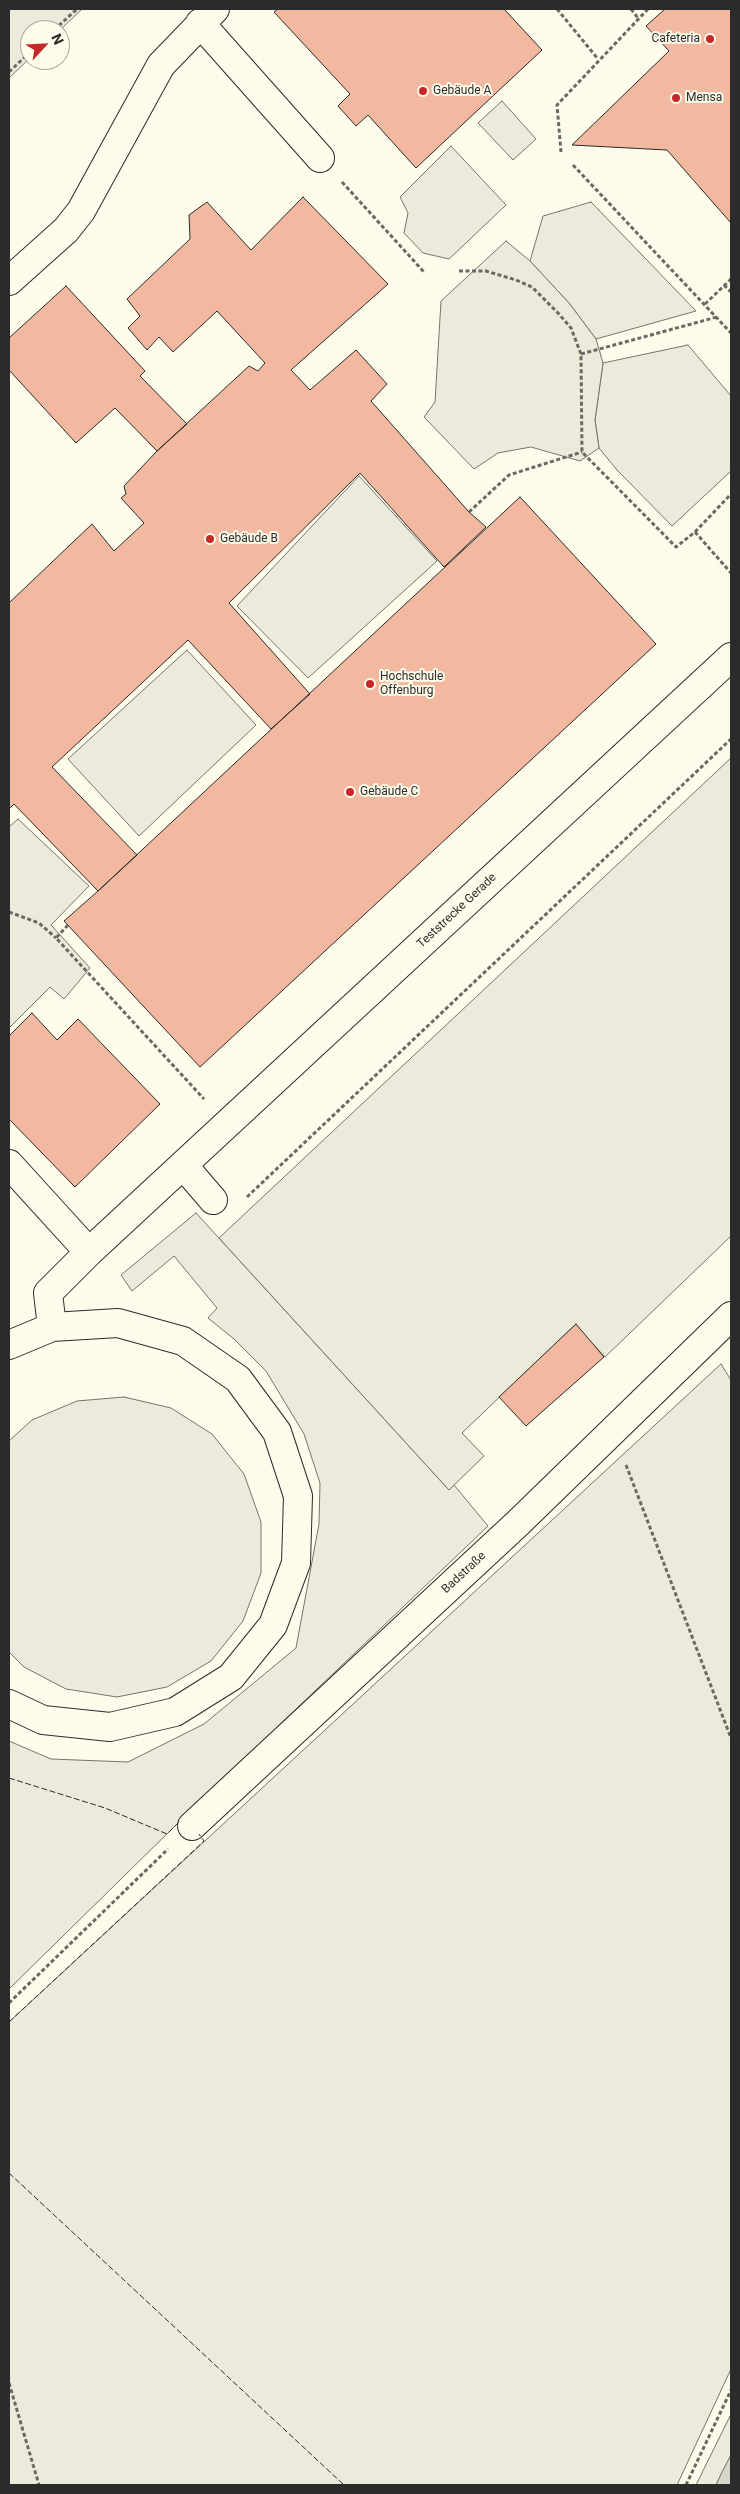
<!DOCTYPE html>
<meta charset="utf-8">
<style>
body{margin:0}
#map{position:relative;width:740px;height:2494px;overflow:hidden;background:#fdfbea;font-family:Roboto,sans-serif}
canvas{display:block}
.frame{position:absolute;inset:0;border:10px solid #2b2b2b;pointer-events:none}
.north{position:absolute;left:20px;top:20px;width:50px;height:50px;box-sizing:border-box;background:#fdfbea;border:1px solid #a9a89e;border-radius:50%;rotate:65deg;font-size:14px;font-weight:700;line-height:20px;text-align:center;color:#2b2b2b}
.north::after{content:'';display:block;margin:auto;width:18px;height:22px;background:#c62828;clip-path:polygon(50% 0,100% 100%,50% 72%,0 100%)}
</style>
<div id="map">
<canvas width="740" height="2494"></canvas>
<div class="frame"></div>
<div class="north">N</div>
</div>
<script>
const ctx = document.querySelector('canvas').getContext('2d');
ctx.lineJoin = 'round';
function fillPath(path, color) { ctx.fillStyle = color; ctx.fill(path, 'evenodd'); }
const toPath = rows => new Path2D(rows.map(r => 'M' + r).join(''));
function strokePath(path, color, width, dash) { ctx.strokeStyle = color; ctx.lineWidth = width; ctx.lineCap = dash ? 'butt' : 'round'; ctx.setLineDash(dash || []); ctx.stroke(path); }
function write(font, color, halo, rows, align = 'center') {
  ctx.font = font + ' Roboto,sans-serif'; ctx.lineWidth = 4; ctx.setLineDash([]); ctx.textBaseline = 'middle'; ctx.strokeStyle = halo; ctx.fillStyle = color; for (const [text, x, y, turn = 0] of rows) {
    ctx.save(); ctx.translate(x, y); ctx.rotate((+turn || 0) * Math.PI / 180); ctx.textAlign = isNaN(turn) ? turn : align; if (halo) ctx.strokeText(text, 0, 0); ctx.fillText(text, 0, 0); ctx.restore();
  }
}
const green = toPath([
 [9,9,82,9,60,30,30,30,30,58,9,78,9,9],
 [502,101,536,139,513,160,478,123,502,101],
 [451,146,506,205,449,259,423,253,404,233,408,213,400,197,451,146],
 [591,202,696,311,596,339,569,303,530,261,543,216,591,202],
 [688,345,731,396,731,471,672,526,617,470,599,448,595,420,603,363,688,345],
 [359,476,437,561,308,678,237,606,359,476],
 [187,650,256,725,139,836,68,759,187,650],
 [18,819,89,886,51,925,90,968,64,999,50,987,9,1028,9,827,18,819],
 [196,1213,449,1490,454,1485,488,1526,231,1771,9,1989,9,1741,51,1759,128,1762,204,1724,296,1648,319,1524,320,1483,304,1434,266,1371,234,1339,208,1318,217,1308,174,1256,132,1291,121,1275,196,1213],
 [721,1364,731,1380,731,2369,677,2485,9,2485,9,2022,721,1364],
 [124,1397,171,1408,212,1434,244,1474,261,1522,261,1573,243,1621,211,1661,167,1687,117,1697,66,1689,24,1667,9,1652,9,1441,32,1420,77,1401,124,1397],
 [731,2414,731,2455,716,2485,696,2485,731,2414]
]);
const parking = toPath([
 [506,241,530,261,569,303,596,339,603,363,595,420,599,448,580,461,531,447,498,453,474,469,424,417,435,402,441,301,506,241],
 [731,758,731,1236,605,1357,575,1325,462,1433,484,1456,449,1490,219,1238,731,758]
]);
const water = toPath([
 [731,2455,731,2485,716,2485,722,2472,731,2455]
]);
const building = toPath([
 [278,9,504,9,542,50,416,168,368,115,356,126,338,106,350,94,274,12,278,9],
 [665,9,731,9,731,223,667,150,572,145,669,51,646,26,665,9],
 [303,197,388,284,291,370,310,390,356,350,387,384,371,401,469,512,486,527,444,567,360,473,229,603,310,694,271,729,188,640,52,767,137,855,98,891,14,804,9,809,9,603,92,524,114,551,144,523,121,498,126,494,124,486,157,451,249,366,258,371,265,363,217,311,173,352,159,337,147,350,128,328,140,316,127,299,190,239,189,215,207,202,251,250,303,197],
 [66,286,145,371,140,376,187,424,157,451,115,408,76,443,9,370,9,338,66,286],
 [520,497,656,644,200,1067,64,921,98,891,520,497],
 [32,1013,57,1040,78,1019,160,1104,75,1187,9,1119,9,1036,32,1013],
 [576,1324,604,1357,526,1426,499,1397,576,1324]
]);
const path = toPath([
 [557,9,598,59],
 [631,9,638,18],
 [54,30,77,9],
 [9,72,30,52],
 [561,152,557,105,648,9],
 [573,165,731,333],
 [342,182,424,272],
 [459,271,486,271,516,280,532,287,558,313,571,328,581,354,582,452,676,547,695,532,731,573],
 [724,285,731,292],
 [705,304,731,279],
 [581,354,717,317],
 [469,512,509,475,582,452],
 [695,532,731,494],
 [9,912,39,923,56,938],
 [68,925,56,938,204,1099],
 [247,1197,731,739],
 [626,1465,731,1738],
 [9,2003,168,1849],
 [9,2383,39,2485],
 [686,2485,731,2390]
]);
const minor = toPath([
 [200,23,320,158],
 [9,281,66,230,81,211,161,65,215,9],
 [9,1164,89,1252],
 [183,1165,213,1200],
 [52,1327,48,1293,89,1252,731,657],
 [9,1345,52,1327,118,1323,183,1341,238,1379,277,1432,298,1496,296,1563,273,1625,231,1677,175,1712,110,1727,43,1720,9,1704],
 [192,1826,518,1523,731,1316]
]);
const fence = toPath([
 [9,1778,105,1808,167,1834,180,1821],
 [9,2022,204,1841,199,1834],
 [9,2173,344,2485]
]);
const markers = [
 [710,39,5,"#c62828"],
 [423,91,5,"#c62828"],
 [676,98,5,"#c62828"],
 [210,539,5,"#c62828"],
 [370,684,5,"#c62828"],
 [350,792,5,"#c62828"]
];
const poiNames = [
 ["Cafeteria",700,39,"right"],
 ["Gebäude A",433,91],
 ["Mensa",686,98],
 ["Gebäude B",220,539],
 ["Hochschule",380,677],
 ["Offenburg",380,691],
 ["Gebäude C",360,792]
];
const streetNames = [
 ["Teststrecke Gerade",457,911,-43],
 ["Badstraße",464,1573,-43]
];
fillPath(green, '#ecebdb');
strokePath(green, '#74746e', 1);
fillPath(parking, '#eceadb');
strokePath(parking, '#74746e', 1);
fillPath(water, '#d8d7c9');
strokePath(water, '#74746e', 1);
fillPath(building, '#f2b8a0');
strokePath(building, '#2b2b2b', 1);
strokePath(minor, '#2b2b2b', 30);
strokePath(path, '#6a6964', 3, [4, 2.5]);
strokePath(minor, '#fdfbea', 28);
strokePath(fence, '#2b2b2b', 1, [6, 2.5]);
for (const [x, y, r, color] of markers) { const dot = new Path2D(); dot.arc(x, y, r, 0, 2 * Math.PI); ctx.fillStyle = color; ctx.fill(dot); strokePath(dot, '#fdfbea', 2); }
write('12px', '#2b2b2b', '#fdfbea', poiNames, 'left');
write('12px', '#2b2b2b', '#fdfbea', streetNames);
</script>
